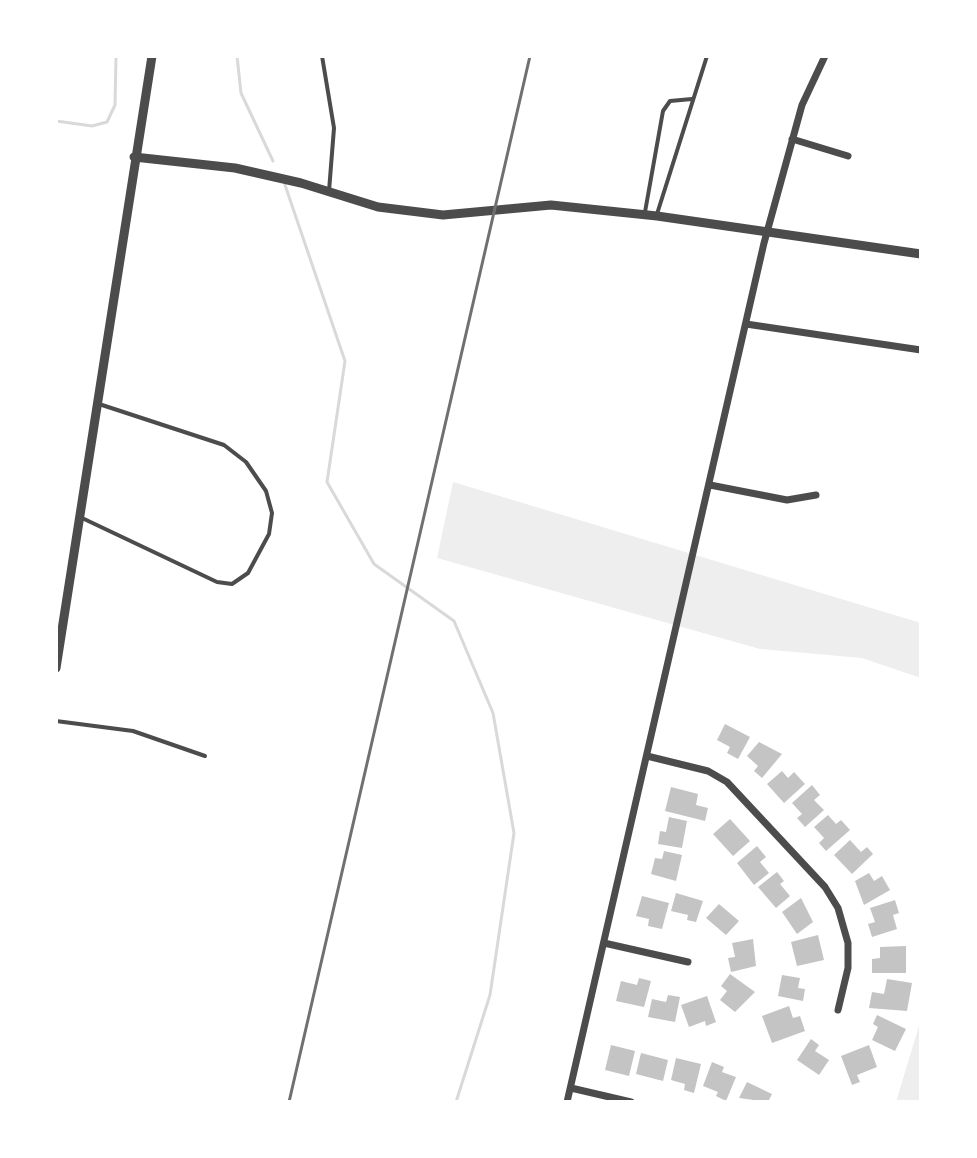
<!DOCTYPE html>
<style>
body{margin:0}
#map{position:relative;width:977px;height:1158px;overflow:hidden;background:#fff;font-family:Arial,sans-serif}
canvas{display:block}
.frame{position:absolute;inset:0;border:58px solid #fff;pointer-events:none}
</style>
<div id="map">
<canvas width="977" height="1158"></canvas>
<div class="frame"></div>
</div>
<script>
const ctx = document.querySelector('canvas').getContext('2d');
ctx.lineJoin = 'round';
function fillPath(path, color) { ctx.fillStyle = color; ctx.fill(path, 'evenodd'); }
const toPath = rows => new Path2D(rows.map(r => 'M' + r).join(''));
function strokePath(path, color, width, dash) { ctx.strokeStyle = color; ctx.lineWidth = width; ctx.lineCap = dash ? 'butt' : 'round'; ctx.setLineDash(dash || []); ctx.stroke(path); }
const green = toPath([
 [453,482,921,623,921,678,862,658,760,649,437,558],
 [921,1019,921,1102,896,1102]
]);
const stream = toPath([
 [237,56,241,93,273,161],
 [56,121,92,126,107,122,115,105,116,56],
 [285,185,345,361,327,482,374,564,454,621,493,713,514,833,490,995,456,1102]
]);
const building = toPath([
 [725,724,750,737,738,759,727,753,730,747,717,740],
 [759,742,782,754,762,778,754,771,758,766,747,756],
 [782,771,788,778,794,772,805,784,784,803,767,784],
 [812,785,820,795,814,800,824,810,805,827,797,818,802,814,792,803],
 [671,787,698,794,696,805,708,808,705,821,665,811],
 [828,815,836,824,841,820,850,830,826,851,819,843,824,838,814,827],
 [669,817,687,821,682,848,658,844,660,831,666,832],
 [730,819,750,841,733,856,713,834],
 [850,840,861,852,867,847,873,854,852,874,834,855],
 [757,846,766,857,760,862,769,873,754,885,737,863],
 [664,851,682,855,676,881,651,874,655,858,662,859],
 [777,872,784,881,780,884,790,896,776,908,758,887],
 [869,873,874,881,882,876,890,890,864,905,855,881],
 [676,893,703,901,696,922,687,920,688,915,671,911],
 [642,896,669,903,662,929,648,926,649,919,636,916],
 [801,898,813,922,797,934,782,912],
 [895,900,899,913,893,915,897,929,872,937,868,924,875,922,870,908],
 [719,904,739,921,726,935,706,918],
 [818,935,824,960,797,966,791,942],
 [753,939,756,966,731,972,728,958,735,957,732,943],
 [906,946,906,973,872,973,872,959,880,958,880,947],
 [730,974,755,992,735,1012,720,1000,727,991,721,986],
 [782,975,800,978,798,988,805,989,803,1001,778,996],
 [639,978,651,981,644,1007,616,1001,621,981,637,985],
 [887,979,912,983,907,1011,869,1008,872,992,884,994],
 [668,995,680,997,675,1022,648,1017,652,999,666,1002],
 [707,996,716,1022,706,1026,705,1021,689,1027,681,1005],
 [789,1006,793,1018,800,1016,805,1031,772,1043,762,1016],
 [877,1015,906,1029,895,1051,872,1040,878,1027,873,1024],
 [811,1039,819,1045,815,1051,829,1060,819,1075,797,1060],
 [611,1045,635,1051,629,1076,605,1070],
 [869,1045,877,1067,857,1075,860,1082,852,1085,841,1056],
 [641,1053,668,1060,663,1081,636,1074],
 [676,1058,701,1064,694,1093,684,1090,685,1084,671,1080],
 [712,1062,724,1067,722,1072,736,1077,726,1101,716,1096,718,1092,703,1086],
 [747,1082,772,1094,768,1102,739,1098]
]);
const service = toPath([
 [322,56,334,128,329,191],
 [645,212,663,111,670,101,692,99],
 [657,214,707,56],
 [82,518,217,582,232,584,248,573,269,534,272,513,266,491,246,462,224,445,99,404],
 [56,721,133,731,205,756]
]);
const minor = toPath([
 [792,139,848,156],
 [746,324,921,350],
 [710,485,787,500,816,495],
 [647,756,708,771,727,782,825,887,838,908,848,943,848,968,838,1010],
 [604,943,688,962],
 [571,1088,631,1102],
 [567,1102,764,243,802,105,825,56]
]);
const tertiary = toPath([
 [134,157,235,168,301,183,378,207,443,215,551,205,657,216,921,254],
 [56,668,152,56]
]);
const rail = toPath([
 [289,1102,530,56]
]);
fillPath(green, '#eee');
strokePath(stream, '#d9d9d9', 3);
fillPath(building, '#c4c4c4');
strokePath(service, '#4c4c4c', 4);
strokePath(minor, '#4c4c4c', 7);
strokePath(tertiary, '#4c4c4c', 9);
strokePath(rail, '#707070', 3);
</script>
